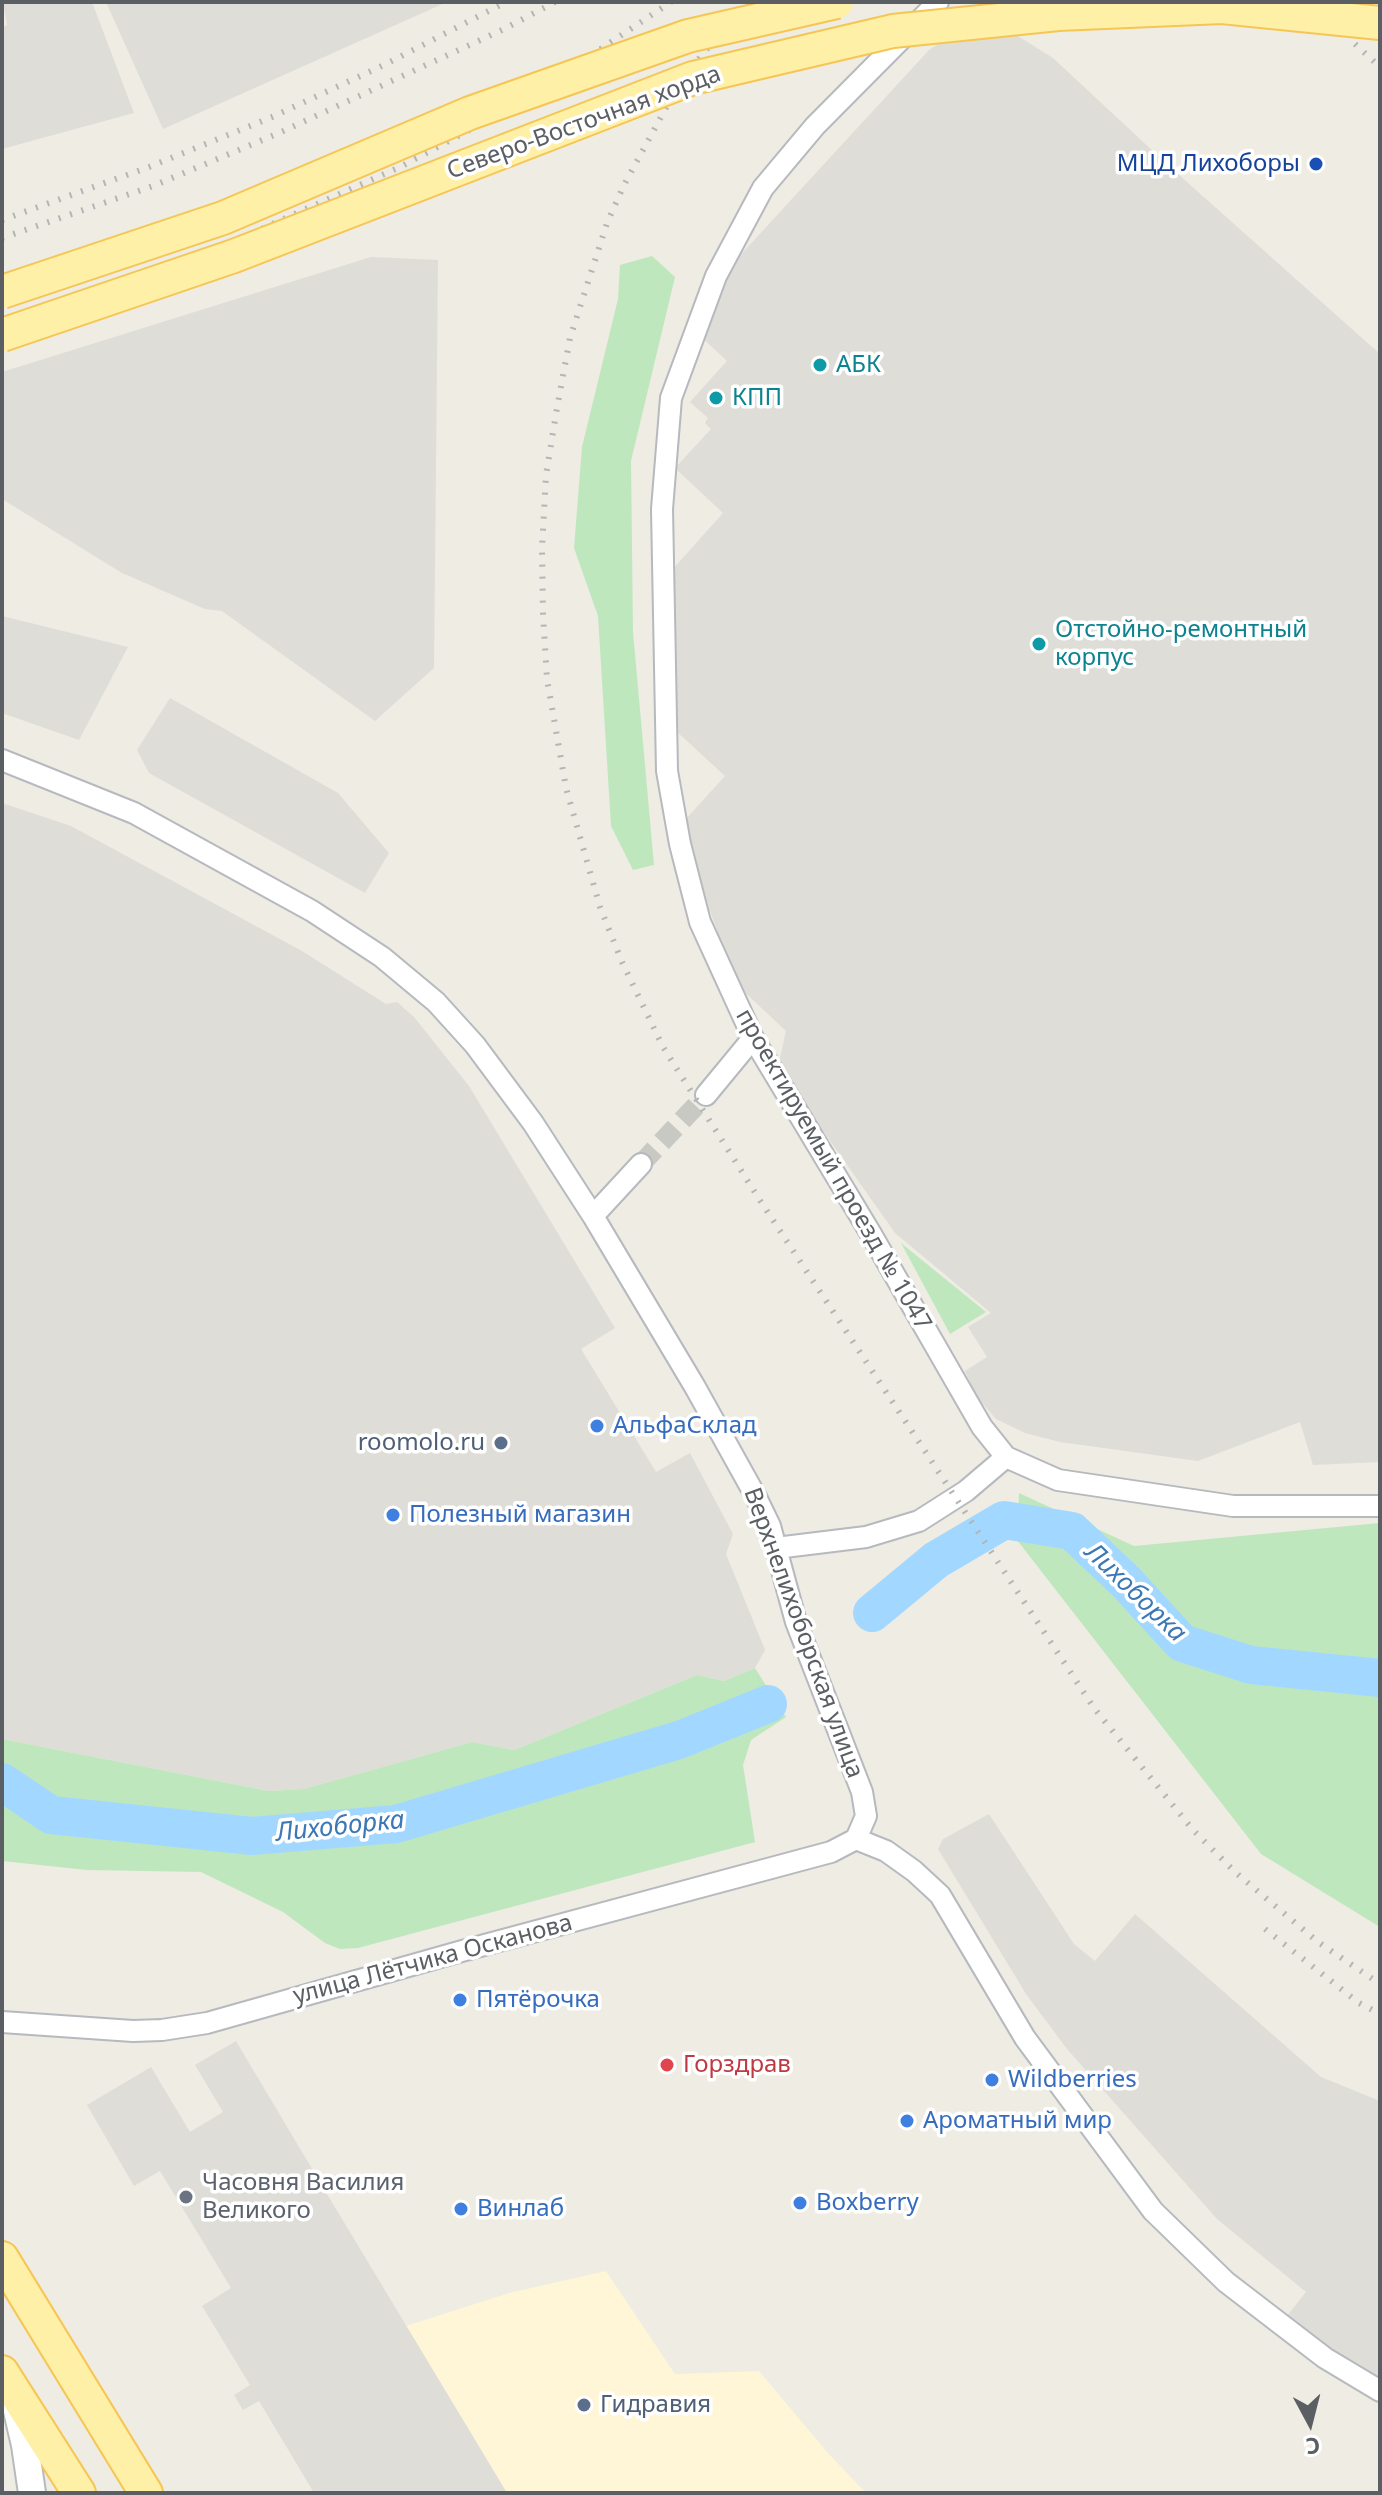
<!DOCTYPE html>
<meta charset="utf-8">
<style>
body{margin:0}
#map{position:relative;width:1382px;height:2495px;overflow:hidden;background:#eeece3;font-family:"Noto Sans",sans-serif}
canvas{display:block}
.frame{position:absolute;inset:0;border:4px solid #5b5f64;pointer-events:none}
.north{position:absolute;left:1270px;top:2383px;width:80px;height:80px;-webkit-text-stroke:6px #fff;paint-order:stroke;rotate:173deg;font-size:22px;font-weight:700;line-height:32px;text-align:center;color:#5b5f64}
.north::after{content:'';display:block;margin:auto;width:28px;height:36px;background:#5b5f64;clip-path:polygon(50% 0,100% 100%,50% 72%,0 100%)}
</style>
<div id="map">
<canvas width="1382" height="2495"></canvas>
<div class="frame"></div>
<div class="north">С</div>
</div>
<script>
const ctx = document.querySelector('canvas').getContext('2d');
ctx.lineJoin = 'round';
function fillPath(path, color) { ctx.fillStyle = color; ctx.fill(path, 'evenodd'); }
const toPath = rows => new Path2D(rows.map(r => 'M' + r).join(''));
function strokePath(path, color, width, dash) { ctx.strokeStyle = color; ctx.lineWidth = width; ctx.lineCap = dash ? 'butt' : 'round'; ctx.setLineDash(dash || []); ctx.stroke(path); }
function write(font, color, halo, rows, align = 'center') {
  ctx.font = font + ' "Noto Sans",sans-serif'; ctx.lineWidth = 7; ctx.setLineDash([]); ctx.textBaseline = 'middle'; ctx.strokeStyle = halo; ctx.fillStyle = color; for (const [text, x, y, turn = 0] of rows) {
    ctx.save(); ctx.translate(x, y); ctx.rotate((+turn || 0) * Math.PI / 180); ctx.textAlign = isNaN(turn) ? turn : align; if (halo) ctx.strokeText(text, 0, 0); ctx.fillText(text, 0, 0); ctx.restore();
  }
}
const commercial = toPath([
 [606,2271,675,2374,759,2371,828,2453,866,2493,507,2493,406,2326,509,2293]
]);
const industrial = toPath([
 [3,2,92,2,134,113,2,149,2,27,7,25],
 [106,2,447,2,163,129],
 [1005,28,1053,58,1169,166,1380,354,1380,1462,1313,1465,1300,1422,1198,1461,1060,1442,1025,1433,996,1419,977,1397,965,1371,987,1357,968,1327,991,1313,895,1233,778,1067,786,1031,737,985,709,908,685,820,725,776,675,730,672,570,723,513,675,468,711,429,705,423,708,418,690,402,727,361,699,335,733,263,929,50,951,36],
 [371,257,438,260,434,668,375,721,222,611,205,609,122,573,2,499,2,372],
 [2,616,128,647,79,740,2,713],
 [170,698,338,793,389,853,365,893,149,773,137,750],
 [2,803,71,826,302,951,386,1004,397,1002,414,1017,469,1086,615,1328,581,1349,656,1472,690,1453,733,1534,726,1554,765,1650,755,1668,724,1681,697,1675,514,1750,472,1742,304,1789,269,1791,2,1739],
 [989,1814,1074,1944,1095,1961,1135,1914,1321,2077,1380,2101,1380,2380,1368,2377,1286,2317,1306,2292,1217,2219,1067,2049,1026,1994,938,1849,943,1839],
 [236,2041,327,2194,507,2493,314,2493,259,2401,243,2410,234,2395,250,2385,202,2306,231,2288,160,2171,134,2186,87,2105,151,2067,190,2132,223,2112,195,2065]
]);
const green = toPath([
 [652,256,675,277,631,461,633,632,654,865,633,870,611,826,598,616,574,548,582,447,618,299,620,265],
 [901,1243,986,1312,950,1334],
 [1019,1493,1134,1546,1380,1523,1380,1927,1261,1854,1017,1540],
 [755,1668,786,1717,751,1740,743,1765,755,1842,358,1948,340,1949,325,1943,283,1912,201,1872,87,1870,2,1861,2,1739,269,1791,304,1789,472,1742,514,1750,697,1675,724,1681]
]);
const river = toPath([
 [872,1613,936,1560,1004,1520,1072,1531,1125,1581,1182,1643,1251,1665,1380,1678],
 [2,1782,51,1815,252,1836,396,1824,679,1740,768,1704]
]);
const minorTunnel = toPath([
 [641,1164,706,1095]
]);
const minor = toPath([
 [938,2,815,126,763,188,716,276,671,398,662,509,667,771,680,844,700,922,753,1038,871,1234,982,1427,1006,1457,1058,1480,1233,1506,1380,1506],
 [2,760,134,813,312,911,382,957,436,1002,475,1045,533,1123,593,1216,695,1387,755,1495,770,1526,796,1622,862,1792,866,1816,856,1839],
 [706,1095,753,1038],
 [593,1216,641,1164],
 [776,1548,866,1537,919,1521,966,1491,1006,1457],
 [856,1839,886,1851,914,1871,940,1895,1025,2038,1153,2211,1226,2282,1325,2358,1380,2391],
 [2,2022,133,2031,162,2030,207,2023,462,1951,831,1852,856,1839]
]);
const tertiary = toPath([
 [15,2402,25,2445,32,2493]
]);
const primary = toPath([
 [2,2258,146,2493],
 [2,2372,79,2493]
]);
const rail = toPath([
 [746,2,697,61,668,104,624,185,607,223,570,338,557,408,546,475,542,548,543,614,547,679,566,788,600,907,622,962,663,1047,761,1202,1094,1708,1193,1830,1235,1872,1318,1942,1380,1984],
 [1370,29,1380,38],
 [1355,44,1380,67],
 [2,220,149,167,272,117,384,65,506,2],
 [2,238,153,186,279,133,502,30,555,2],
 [2,321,85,297,250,234,400,167,518,104,671,2],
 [1265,1929,1359,2003,1380,2014]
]);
const primaryBridge = toPath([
 [2,292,223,218,470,113,688,36,837,2],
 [2,335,234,256,693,78,893,31,1058,14,1222,7,1380,23]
]);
const markers = [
 [1316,164,8,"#1a4fb4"],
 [820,365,8,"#0f9aa8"],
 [716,398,8,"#0f9aa8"],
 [1039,644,8,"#0f9aa8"],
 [597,1426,8,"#3f7fe0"],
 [501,1443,8,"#5c6f8a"],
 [393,1515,8,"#3f7fe0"],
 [460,2000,8,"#3f7fe0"],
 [667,2065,8,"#e0444e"],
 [992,2080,8,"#3f7fe0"],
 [907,2121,8,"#3f7fe0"],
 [186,2197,8,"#6b7280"],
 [800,2203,8,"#3f7fe0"],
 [461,2209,8,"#3f7fe0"],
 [584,2405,8,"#5c6f8a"]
];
const streetNames = [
 ["Северо-Восточная хорда",584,123,-20],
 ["проектируемый проезд № 1047",833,1170,60],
 ["Верхнелихоборская улица",803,1633,70],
 ["улица Лётчика Осканова",433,1960,-15]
];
const transitNames = [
 ["МЦД Лихоборы",1300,164]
];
const cultureNames = [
 ["АБК",836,365],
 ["КПП",732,398],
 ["Отстойно-ремонтный",1055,630],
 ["корпус",1055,658]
];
const shopNames = [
 ["АльфаСклад",613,1426],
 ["Полезный магазин",409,1515],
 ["Пятёрочка",476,2000],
 ["Wildberries",1008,2080],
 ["Ароматный мир",923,2121],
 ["Boxberry",816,2203],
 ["Винлаб",477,2209]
];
const serviceNames = [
 ["roomolo.ru",485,1443],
 ["Гидравия",600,2405,"left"]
];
const healthNames = [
 ["Горздрав",683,2065]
];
const worshipNames = [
 ["Часовня Василия",202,2183],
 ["Великого",202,2211]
];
const waterNames = [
 ["Лихоборка",1135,1593,44],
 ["Лихоборка",340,1827,-6]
];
fillPath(commercial, '#fff5d7');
fillPath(industrial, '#dfddd7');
fillPath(green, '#bfe7be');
strokePath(river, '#a2d8ff', 38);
strokePath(minorTunnel, '#c9c9c3', 20, [20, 10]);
strokePath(minor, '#b6b9be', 24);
strokePath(tertiary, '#b6b9be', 30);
strokePath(primary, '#f6c655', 36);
strokePath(minor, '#fff', 20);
strokePath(tertiary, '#fff', 26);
strokePath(primary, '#fff0a7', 32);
strokePath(rail, '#b4b5b5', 6, [2, 10]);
strokePath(primaryBridge, '#f6c655', 36, []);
strokePath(primaryBridge, '#fff0a7', 32);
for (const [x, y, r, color] of markers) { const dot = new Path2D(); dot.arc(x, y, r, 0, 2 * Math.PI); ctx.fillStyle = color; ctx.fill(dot); strokePath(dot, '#fff', 3); }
write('24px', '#5b5f64', '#fff', streetNames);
write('24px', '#164399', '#fff', transitNames, 'right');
write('24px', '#0d838f', '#fff', cultureNames, 'left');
write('24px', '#366cbe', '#fff', shopNames, 'left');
write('24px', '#4e5e75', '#fff', serviceNames, 'right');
write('24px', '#be3a42', '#fff', healthNames, 'left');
write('24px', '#5b616d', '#fff', worshipNames, 'left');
write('italic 26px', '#3c78b5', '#fff', waterNames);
</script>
